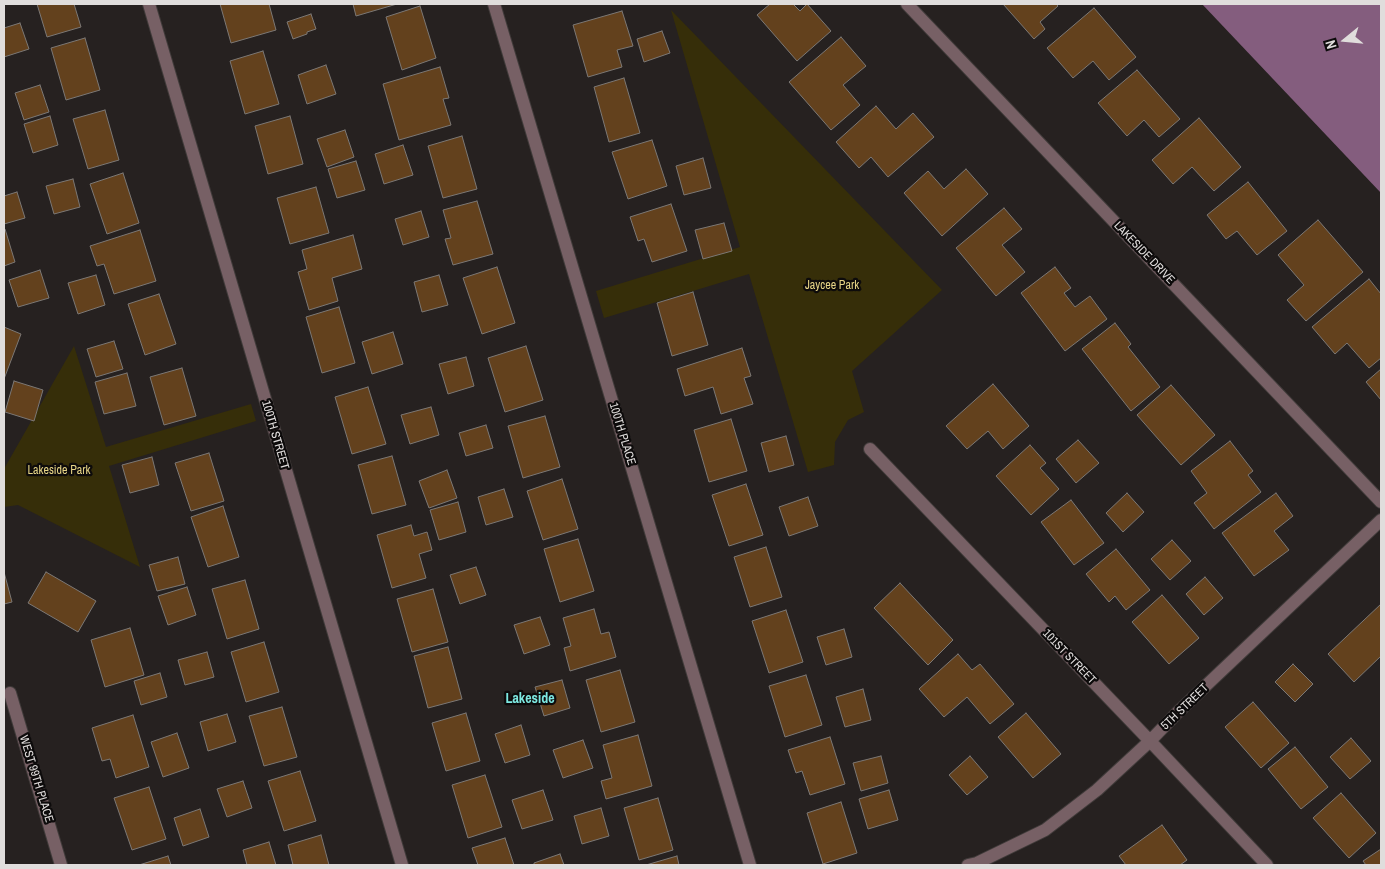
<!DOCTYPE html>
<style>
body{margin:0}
#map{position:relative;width:1385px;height:869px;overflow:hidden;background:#262120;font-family:"Archivo Narrow",sans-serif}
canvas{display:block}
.frame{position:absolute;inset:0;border:5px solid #e0dddc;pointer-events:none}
.north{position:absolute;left:1320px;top:15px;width:50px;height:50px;-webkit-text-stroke:4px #0d0b0b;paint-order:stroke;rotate:253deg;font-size:14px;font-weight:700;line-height:20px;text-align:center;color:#e0dddc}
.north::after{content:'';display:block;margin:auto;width:18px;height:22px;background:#e0dddc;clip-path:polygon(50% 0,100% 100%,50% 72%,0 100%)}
</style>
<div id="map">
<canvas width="1385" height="869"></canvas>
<div class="frame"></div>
<div class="north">N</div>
</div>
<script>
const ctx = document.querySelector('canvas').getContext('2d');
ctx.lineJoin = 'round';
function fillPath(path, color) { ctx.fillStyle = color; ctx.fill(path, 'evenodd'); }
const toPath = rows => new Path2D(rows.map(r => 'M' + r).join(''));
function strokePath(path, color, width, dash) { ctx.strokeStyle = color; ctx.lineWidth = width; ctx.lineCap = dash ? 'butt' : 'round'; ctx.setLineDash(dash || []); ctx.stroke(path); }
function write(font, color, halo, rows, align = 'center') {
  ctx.font = font + ' "Archivo Narrow",sans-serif'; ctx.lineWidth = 4.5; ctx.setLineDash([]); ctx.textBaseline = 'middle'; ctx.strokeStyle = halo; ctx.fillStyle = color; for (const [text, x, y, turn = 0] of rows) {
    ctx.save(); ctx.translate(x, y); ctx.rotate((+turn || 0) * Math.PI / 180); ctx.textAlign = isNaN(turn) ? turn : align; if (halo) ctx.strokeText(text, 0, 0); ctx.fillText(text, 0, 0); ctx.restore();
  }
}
const green = toPath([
 [671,10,942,290,852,371,864,412,848,420,835,442,834,465,808,472,749,274,604,318,596,291,740,247],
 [74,346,106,447,251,404,256,421,109,466,140,567,18,505,4,507,4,469]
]);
const water = toPath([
 [1202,4,1381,4,1381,193]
]);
const building = toPath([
 [37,4,74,4,81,27,47,37,37,4],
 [220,4,269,4,276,30,231,43,220,4],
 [353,4,397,4,356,16,353,4],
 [770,4,793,4,800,11,807,4,831,31,797,61,757,15,770,4],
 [1003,4,1056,4,1058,6,1040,22,1045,29,1034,39,1003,4],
 [420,6,436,58,402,70,386,17,420,6],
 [1094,8,1136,57,1109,80,1093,61,1073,78,1047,48,1094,8],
 [622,11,633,46,617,50,622,67,588,77,573,25,622,11],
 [311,14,316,29,307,32,307,34,293,39,287,22,311,14],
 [20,23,29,49,4,57,4,28,20,23],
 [662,31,670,53,644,62,637,39,662,31],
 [841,37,866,66,843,85,860,105,831,130,789,82,841,37],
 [85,38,100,90,66,100,51,48,85,38],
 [263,51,279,104,245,114,230,61,263,51],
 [326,65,336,94,307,104,298,75,326,65],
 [440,67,449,98,443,99,451,125,399,140,383,84,440,67],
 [1137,70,1180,119,1159,137,1144,120,1127,136,1098,103,1137,70],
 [624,78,640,133,609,142,594,87,624,78],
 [40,85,49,112,24,120,15,93,40,85],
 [876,106,896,129,913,113,934,137,888,177,871,157,859,168,836,142,876,106],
 [105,110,119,160,88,169,73,119,105,110],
 [50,116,58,145,33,153,24,124,50,116],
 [290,116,303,164,268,174,255,126,290,116],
 [1199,118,1241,167,1214,191,1192,167,1173,184,1152,160,1199,118],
 [345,130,354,157,327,167,317,139,345,130],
 [462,136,477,189,443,198,428,146,462,136],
 [652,140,667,186,628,199,612,152,652,140],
 [403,145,413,175,384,184,375,154,403,145],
 [703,158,711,188,684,195,676,166,703,158],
 [356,161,365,190,337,198,328,169,356,161],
 [966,169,988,194,942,236,904,193,928,171,944,189,966,169],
 [123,173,139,223,107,234,90,184,123,173],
 [73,179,80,207,54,214,46,186,73,179],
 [1248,182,1287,231,1257,255,1237,231,1226,239,1207,215,1248,182],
 [316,187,329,233,290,244,277,198,316,187],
 [17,192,25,218,4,224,4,196,17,192],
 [477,201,493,254,453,265,445,239,451,238,443,210,477,201],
 [671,204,687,251,652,262,644,239,638,241,630,217,671,204],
 [1004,208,1022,229,1002,245,1025,272,996,296,956,248,1004,208],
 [421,211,429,237,403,245,395,219,421,211],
 [1318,220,1363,272,1306,321,1287,300,1304,285,1278,255,1318,220],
 [724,223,732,251,703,259,695,230,724,223],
 [4,229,5,229,15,262,4,266,4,229],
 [140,230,156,281,114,294,104,264,97,266,90,246,140,230],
 [353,235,362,269,332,278,338,301,309,310,298,272,307,269,302,250,353,235],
 [497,267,515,323,482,334,463,278,497,267],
 [1055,267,1071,288,1064,293,1075,307,1090,296,1107,319,1065,351,1021,293,1055,267],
 [40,270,49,298,18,307,9,280,40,270],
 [96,275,105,305,78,314,68,283,96,275],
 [439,275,448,305,422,312,414,282,439,275],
 [1369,279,1381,294,1381,358,1369,368,1347,343,1335,354,1312,327,1369,279],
 [693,292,708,345,672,356,657,303,693,292],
 [159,294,176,344,145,355,128,304,159,294],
 [339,307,355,363,322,373,306,317,339,307],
 [1115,323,1131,344,1128,347,1160,387,1131,411,1082,349,1115,323],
 [4,327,21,334,4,379,4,327],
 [393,332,403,364,372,374,362,342,393,332],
 [114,341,123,369,96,377,87,349,114,341],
 [526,346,543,400,505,412,488,358,526,346],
 [742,348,751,376,744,378,753,404,721,414,713,387,685,396,677,369,742,348],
 [466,357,474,386,448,394,439,364,466,357],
 [182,368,196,416,164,425,150,377,182,368],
 [1381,369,1381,400,1366,382,1381,369],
 [127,373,136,406,104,414,95,382,127,373],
 [14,381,43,390,34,421,5,412,14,381],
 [993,384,1029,426,1003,449,988,431,967,449,946,426,993,384],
 [1171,385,1215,435,1181,465,1137,415,1171,385],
 [368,387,386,444,352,454,335,397,368,387],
 [431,407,439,435,410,444,401,415,431,407],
 [545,416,560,467,523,478,508,426,545,416],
 [731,419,747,471,709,482,694,430,731,419],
 [486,425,493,448,466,456,459,433,486,425],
 [786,436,794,465,769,472,761,443,786,436],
 [1078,440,1099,463,1076,483,1056,459,1078,440],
 [1230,441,1253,471,1248,475,1261,492,1214,529,1194,503,1207,493,1191,471,1230,441],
 [1030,445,1046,463,1040,468,1059,489,1031,515,996,476,1030,445],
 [209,453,224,501,191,511,175,463,209,453],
 [392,456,406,505,372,514,358,465,392,456],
 [152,457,159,485,130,493,122,465,152,457],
 [447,470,457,498,429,508,419,481,447,470],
 [562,479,578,529,543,540,527,491,562,479],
 [746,484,763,535,729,546,712,495,746,484],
 [504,489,513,517,486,525,478,497,504,489],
 [1127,493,1144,512,1123,532,1106,513,1127,493],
 [1276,493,1293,516,1274,531,1289,550,1254,576,1222,533,1276,493],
 [808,497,818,526,789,536,779,507,808,497],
 [1071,500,1104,543,1074,565,1041,522,1071,500],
 [458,502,466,532,439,540,430,510,458,502],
 [223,506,239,557,208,567,191,517,223,506],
 [411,525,414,536,427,532,432,550,419,554,426,578,392,588,377,535,411,525],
 [578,539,594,591,560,602,544,549,578,539],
 [1172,540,1191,561,1170,580,1151,559,1172,540],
 [766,547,782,597,750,607,734,557,766,547],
 [1116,549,1150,590,1126,610,1115,596,1109,602,1086,574,1116,549],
 [178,557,185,584,157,591,149,565,178,557],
 [476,567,486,595,460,604,450,575,476,567],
 [4,572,12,602,4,604,4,572],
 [46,572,96,601,78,632,28,603,46,572],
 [1205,577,1223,598,1204,615,1186,594,1205,577],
 [245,580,259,629,227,639,212,589,245,580],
 [900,583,953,640,928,665,874,608,900,583],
 [187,587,196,615,168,625,158,596,187,587],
 [433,589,448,642,412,652,397,599,433,589],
 [1162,595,1199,638,1169,664,1132,622,1162,595],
 [1381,604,1381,656,1354,682,1328,654,1381,604],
 [594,609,601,634,609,632,616,657,570,671,564,648,571,646,563,618,594,609],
 [786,610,803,662,769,673,752,621,786,610],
 [540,617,550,645,524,654,514,625,540,617],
 [130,628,144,675,105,687,91,640,130,628],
 [844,629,852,657,826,665,817,637,844,629],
 [264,642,279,692,246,702,231,652,264,642],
 [448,647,462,699,428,708,414,656,448,647],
 [207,652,214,677,185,685,178,660,207,652],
 [958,654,972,670,980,664,1014,704,990,724,967,697,944,717,919,689,958,654],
 [1293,664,1313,684,1295,702,1275,682,1293,664],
 [620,670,635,722,601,732,586,680,620,670],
 [160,673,167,697,141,705,134,681,160,673],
 [806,675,822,725,785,737,769,686,806,675],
 [562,680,570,708,544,716,535,687,562,680],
 [863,689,871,720,845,727,836,697,863,689],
 [1253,702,1289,743,1261,768,1225,727,1253,702],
 [282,707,297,757,264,766,249,716,282,707],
 [466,713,480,761,446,771,432,723,466,713],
 [1026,713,1061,754,1033,778,998,737,1026,713],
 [227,714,236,742,208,751,200,722,227,714],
 [133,715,149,767,116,778,110,759,102,761,92,728,133,715],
 [521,725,530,755,505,763,495,734,521,725],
 [177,733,189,768,163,777,151,742,177,733],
 [638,735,652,786,606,799,601,781,612,778,603,745,638,735],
 [830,737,845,784,810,795,802,771,796,773,788,750,830,737],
 [1351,738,1371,761,1350,779,1330,757,1351,738],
 [583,740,593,768,563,778,553,750,583,740],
 [1295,747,1328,787,1301,809,1268,769,1295,747],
 [881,756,888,783,861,791,853,763,881,756],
 [970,756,988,777,967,795,949,775,970,756],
 [300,771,316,821,284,831,268,781,300,771],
 [485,775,502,827,468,838,452,785,485,775],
 [243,781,252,808,227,817,217,789,243,781],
 [149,787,166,839,132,850,114,798,149,787],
 [543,790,553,820,522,829,512,800,543,790],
 [889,790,898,820,868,829,859,799,889,790],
 [1341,793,1376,833,1349,858,1313,818,1341,793],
 [658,798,673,850,639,860,624,808,658,798],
 [841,802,857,853,823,864,807,813,841,802],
 [601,808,609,836,582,844,574,816,601,808],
 [200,809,209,837,183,846,174,818,200,809],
 [1162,825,1187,860,1180,865,1126,865,1119,856,1162,825],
 [321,835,329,865,293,865,288,845,321,835],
 [505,838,514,865,478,865,472,848,505,838],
 [269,842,276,865,247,865,243,850,269,842],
 [1381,849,1381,865,1366,865,1363,861,1381,849],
 [560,854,564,865,534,865,534,863,560,854],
 [168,856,171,865,139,865,168,856],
 [677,856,679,865,646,865,677,856]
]);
const minor = toPath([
 [149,4,402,865],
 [494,4,750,865],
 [907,4,1381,502],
 [870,449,1150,741,1267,865],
 [10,693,61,865],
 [968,865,977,863,1045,830,1097,790,1150,741,1178,712,1381,520]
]);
const streetNames = [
 ["LAKESIDE DRIVE",1144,253,46],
 ["100TH PLACE",622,434,73],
 ["100TH STREET",275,435,74],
 ["101ST STREET",1069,657,46],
 ["5TH STREET",1185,707,-44],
 ["WEST 99TH PLACE",36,779,73]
];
const parkNames = [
 ["Jaycee Park",832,286],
 ["Lakeside Park",59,471]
];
const neighbourhoodNames = [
 ["Lakeside",530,699]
];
fillPath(green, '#362e09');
fillPath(water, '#845d7e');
fillPath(building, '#63411d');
strokePath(building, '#7c7875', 1);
strokePath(minor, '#403b3a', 14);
strokePath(minor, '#776065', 12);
write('12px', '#e0dddc', '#0d0b0b', streetNames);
write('12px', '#e6d486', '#0d0b0b', parkNames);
write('bold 14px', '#7de8e1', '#0d0b0b', neighbourhoodNames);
</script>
